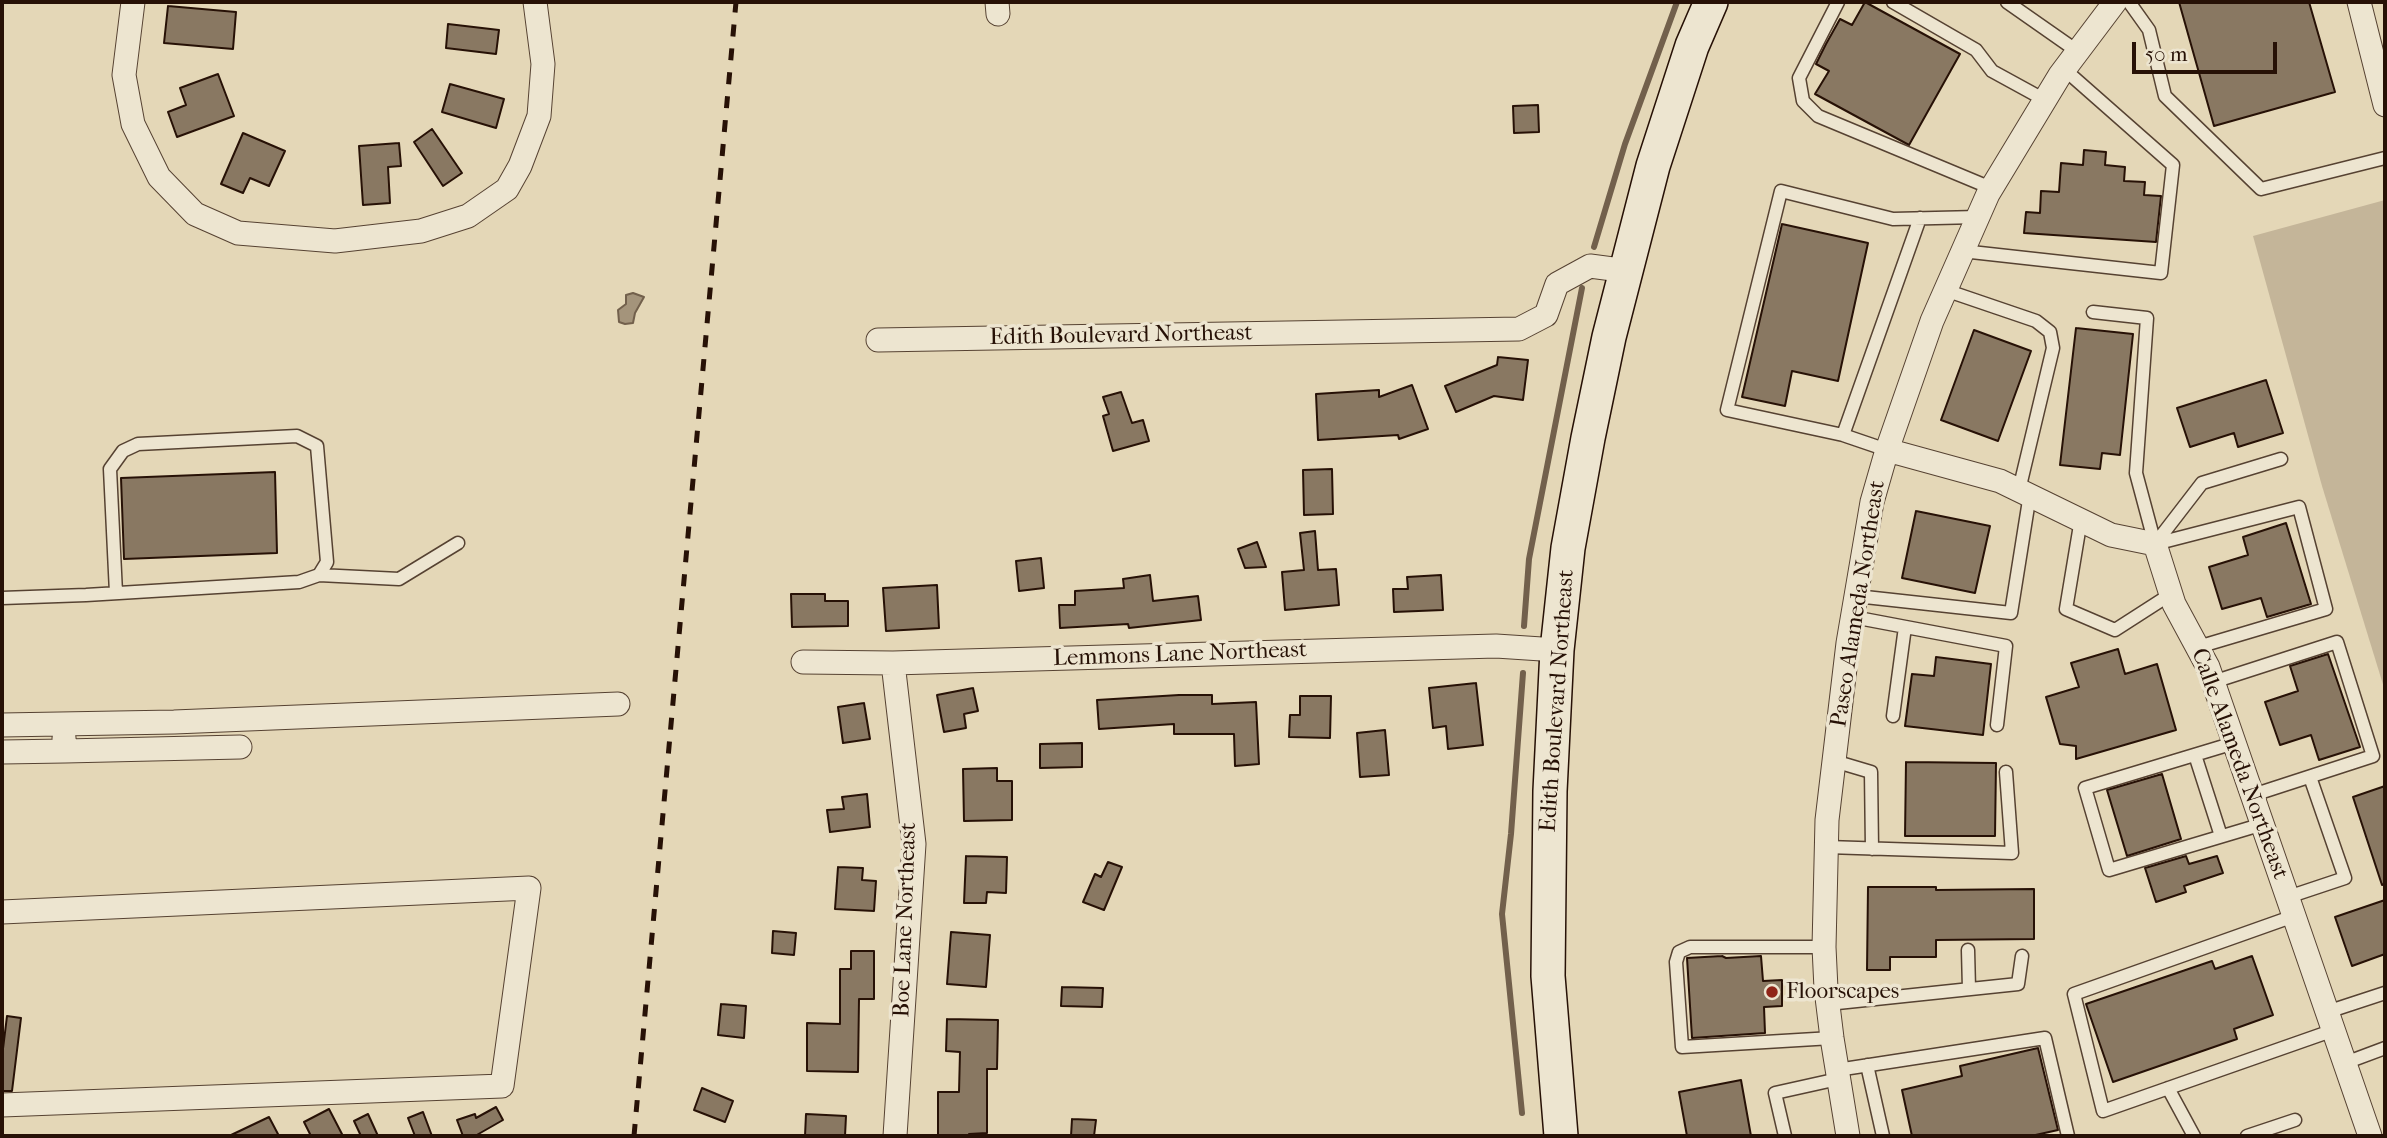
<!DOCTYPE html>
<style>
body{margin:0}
#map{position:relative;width:2387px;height:1138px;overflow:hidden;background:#e4d7b7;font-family:"IM FELL French Canon",serif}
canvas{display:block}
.frame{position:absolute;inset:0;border:4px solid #271106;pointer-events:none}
.scale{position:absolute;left:2132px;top:42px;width:145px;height:32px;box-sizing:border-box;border:4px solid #271106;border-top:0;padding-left:9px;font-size:21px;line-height:24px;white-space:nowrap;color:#271106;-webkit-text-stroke:5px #ede5d0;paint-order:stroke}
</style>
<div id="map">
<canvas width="2387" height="1138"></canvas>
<div class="frame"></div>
<div class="scale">50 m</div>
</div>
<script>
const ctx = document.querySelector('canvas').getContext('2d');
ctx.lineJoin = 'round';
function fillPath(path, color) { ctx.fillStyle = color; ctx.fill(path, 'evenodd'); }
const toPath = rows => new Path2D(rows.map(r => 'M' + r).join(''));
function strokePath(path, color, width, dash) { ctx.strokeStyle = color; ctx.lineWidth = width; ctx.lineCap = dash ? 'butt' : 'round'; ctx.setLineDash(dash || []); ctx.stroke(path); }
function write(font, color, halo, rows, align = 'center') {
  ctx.font = font + ' "IM FELL French Canon",serif'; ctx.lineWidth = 7; ctx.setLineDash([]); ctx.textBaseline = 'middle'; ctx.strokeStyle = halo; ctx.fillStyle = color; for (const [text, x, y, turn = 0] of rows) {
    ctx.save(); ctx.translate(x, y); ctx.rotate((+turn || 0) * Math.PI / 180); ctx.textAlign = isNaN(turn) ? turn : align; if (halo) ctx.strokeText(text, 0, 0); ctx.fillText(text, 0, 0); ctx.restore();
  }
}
const green = toPath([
 [2385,200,2385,691,2322,486,2253,236]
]);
const water = toPath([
 [633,293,644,297,635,313,633,323,625,324,619,322,618,310,626,304,626,295,633,293]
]);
const stream = toPath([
 [1594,247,1625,144,1677,2],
 [1524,626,1529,559,1582,288],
 [1522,1113,1502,914,1511,834,1523,673]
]);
const building = toPath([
 [1865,2,1960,54,1909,145,1815,94,1829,71,1816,64,1826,44,1840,19,1852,25,1865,2],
 [2179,2,2309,2,2335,92,2214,126,2179,2],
 [168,6,236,12,233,49,164,43,168,6],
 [448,24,499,30,496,54,446,48,448,24],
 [218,74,234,116,177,137,168,112,186,105,180,88,218,74],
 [450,84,504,99,496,128,442,112,450,84],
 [1538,105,1539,132,1514,133,1513,106,1538,105],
 [432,129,462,173,443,186,414,142,432,129],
 [243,133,285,151,269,186,250,178,243,193,221,184,243,133],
 [399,143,401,166,388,167,390,203,363,205,359,146,399,143],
 [2084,150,2106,152,2105,165,2125,167,2124,181,2145,182,2144,195,2161,196,2156,242,2024,233,2026,212,2040,213,2041,191,2059,192,2061,163,2083,165,2084,150],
 [1782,224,1868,243,1838,381,1792,371,1785,406,1742,397,1782,224],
 [2076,328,2133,334,2120,455,2102,453,2100,469,2060,465,2076,328],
 [1974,330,2031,351,1998,441,1941,420,1974,330],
 [1498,357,1528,360,1523,400,1494,396,1456,412,1445,386,1497,365,1498,357],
 [2266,380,2283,433,2238,447,2234,433,2190,447,2177,408,2266,380],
 [1412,385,1428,429,1399,439,1398,435,1318,440,1316,394,1379,390,1379,397,1412,385],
 [1121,392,1132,423,1143,420,1149,441,1113,451,1103,416,1109,414,1103,397,1121,392],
 [1332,469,1333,514,1304,515,1303,470,1332,469],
 [275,472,277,553,124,559,121,478,275,472],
 [1916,511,1990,526,1975,593,1902,578,1916,511],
 [2286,523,2311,604,2267,617,2261,598,2222,609,2209,567,2248,555,2243,537,2286,523],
 [1315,531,1318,570,1336,569,1339,605,1285,610,1282,572,1304,570,1300,533,1315,531],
 [1257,542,1266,567,1245,568,1238,549,1257,542],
 [1041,558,1044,588,1019,591,1016,561,1041,558],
 [1150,575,1153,601,1198,596,1201,620,1129,628,1128,624,1060,628,1059,605,1075,605,1075,591,1124,588,1123,579,1150,575],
 [1441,575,1443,610,1394,612,1393,589,1408,589,1407,577,1441,575],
 [937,585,939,628,886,631,883,588,937,585],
 [791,594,825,594,825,601,848,601,848,626,792,627,791,594],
 [2118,649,2125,674,2157,664,2176,730,2076,759,2076,746,2060,744,2046,697,2079,687,2071,663,2118,649],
 [2328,654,2360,747,2319,760,2311,735,2280,745,2265,702,2298,691,2290,666,2328,654],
 [1936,657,1991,664,1983,735,1905,726,1912,674,1934,676,1936,657],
 [1476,683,1483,745,1448,749,1446,726,1433,728,1429,688,1476,683],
 [973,688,978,711,964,714,966,728,944,732,937,695,973,688],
 [1179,695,1212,695,1212,704,1256,702,1259,764,1235,766,1234,734,1174,734,1174,724,1099,729,1097,700,1179,695],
 [1300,696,1331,696,1330,738,1289,737,1290,715,1300,715,1300,696],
 [864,703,870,739,843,743,838,707,864,703],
 [1385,730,1389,775,1360,777,1357,733,1385,730],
 [1082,743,1082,767,1040,768,1040,744,1082,743],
 [1906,762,1996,763,1995,836,1905,836,1906,762],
 [997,768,997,781,1012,781,1012,820,964,821,963,769,997,768],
 [2162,774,2181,839,2127,856,2107,790,2162,774],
 [2385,786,2385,884,2382,885,2353,797,2385,786],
 [867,794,870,827,830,832,827,810,844,809,842,797,867,794],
 [966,856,1007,857,1006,893,987,892,986,903,964,903,966,856],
 [2186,856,2189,864,2217,856,2223,873,2184,886,2186,892,2156,902,2145,868,2186,856],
 [1108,862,1122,867,1104,910,1083,902,1095,874,1101,877,1108,862],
 [838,867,863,868,862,880,876,881,874,911,835,909,838,867],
 [1868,887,1936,887,1936,890,2034,889,2034,939,1936,940,1936,957,1890,957,1890,970,1867,970,1868,887],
 [2385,900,2385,954,2352,966,2335,917,2385,900],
 [773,931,796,933,794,955,772,953,773,931],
 [951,932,990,935,986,987,947,984,951,932],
 [851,951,874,951,874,999,859,999,858,1072,807,1071,807,1023,840,1024,840,969,851,969,851,951],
 [1722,956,1726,958,1761,956,1763,981,1782,980,1782,1006,1764,1007,1765,1033,1692,1038,1687,958,1722,956],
 [2252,956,2273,1015,2234,1029,2237,1039,2113,1082,2086,1004,2212,961,2215,969,2252,956],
 [1062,987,1103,988,1102,1007,1061,1006,1062,987],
 [721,1004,746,1006,744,1038,718,1035,721,1004],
 [7,1016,21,1018,12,1091,2,1091,2,1057,7,1016],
 [947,1019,998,1020,997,1069,987,1069,987,1133,969,1134,969,1136,938,1136,938,1092,959,1092,960,1052,946,1051,947,1019],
 [2038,1048,2058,1130,2031,1136,1912,1136,1902,1090,1962,1076,1960,1066,2038,1048],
 [1741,1080,1751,1136,1687,1136,1679,1092,1741,1080],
 [702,1088,733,1101,725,1122,694,1110,702,1088],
 [496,1107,503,1120,475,1136,463,1136,457,1120,475,1114,476,1118,496,1107],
 [329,1109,343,1136,311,1136,304,1122,329,1109],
 [423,1112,432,1136,415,1136,408,1118,423,1112],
 [368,1114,378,1136,361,1136,354,1121,368,1114],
 [806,1114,846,1116,845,1136,805,1136,806,1114],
 [269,1117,279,1136,229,1136,269,1117],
 [1072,1119,1096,1120,1094,1136,1071,1136,1072,1119]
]);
const lane = toPath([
 [1838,2,1799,78,1803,101,1818,116,1991,188],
 [1893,2,1976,50,1992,71,2045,100],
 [2007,2,2077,51],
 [2129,2,2149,30,2165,96,2261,189,2385,158],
 [1962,251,2161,273,2173,165,2064,69],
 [1945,290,2036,321,2050,332,2053,348,2019,490],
 [2093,312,2147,318,2136,473,2155,544],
 [1843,435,1920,218],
 [1887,450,1843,435,1727,410,1781,191,1893,219,1978,217],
 [2081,519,2066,609,2115,630,2171,594],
 [2155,544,2299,507,2326,609,2198,647],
 [2155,544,2202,483,2281,459],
 [319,575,399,579,458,543],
 [1856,596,2011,613,2030,494],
 [2,598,86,595,299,582,319,575,327,562,317,446,297,436,138,444,123,451,110,469,116,593],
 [1853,617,2006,646,1997,725],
 [2213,682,2337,642,2373,756,2253,795],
 [1893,716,1905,627],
 [2234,743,2085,788,2109,870,2263,824],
 [2195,755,2221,836],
 [1834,761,1871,772,1872,849],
 [1827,847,2012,853,2006,772],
 [2288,897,2345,878,2310,777],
 [2294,916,2074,994,2103,1111,2334,1030],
 [1824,947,1690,947,1679,952,1676,962,1682,1047,1832,1038],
 [1968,950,1969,989],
 [1828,1004,2018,984,2022,956],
 [2327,1012,2385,993],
 [2345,1063,2385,1048],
 [1867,1065,1883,1136],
 [1837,1070,2045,1038,2068,1136],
 [2168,1088,2194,1136],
 [1785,1136,1775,1093,1838,1079],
 [2247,1136,2295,1120]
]);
const street = toPath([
 [133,2,124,75,133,124,159,177,195,214,238,233,335,241,421,231,468,216,507,189,520,166,539,116,543,64,535,2],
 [997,2,998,14],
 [2359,2,2385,105],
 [878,340,1519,329,1546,315,1557,284,1590,266,1628,271],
 [1887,450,2000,481,2111,535,2155,544,2174,604,2208,667,2370,1136],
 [803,662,893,663,1496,646,1557,650],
 [893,663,914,844,895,1136],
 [2,725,174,722,618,704],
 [65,751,240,747],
 [2,752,65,751,64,738],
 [2,912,529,888,502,1086,2,1105],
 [1848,1136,1832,1038,1826,989,1824,947,1827,820,1848,643,1872,502,1887,450,1932,321,1988,194,2060,75,2115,2]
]);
const secondary = toPath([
 [1561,1136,1548,976,1550,791,1557,650,1568,548,1588,438,1609,337,1653,166,1692,46,1711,2]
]);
const rail = toPath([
 [634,1136,736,2]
]);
const markers = [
 [1772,992,7,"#8f2418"]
];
const streetNames = [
 ["Edith Boulevard Northeast",1121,336,-1],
 ["Paseo Alameda Northeast",1859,604,-81],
 ["Lemmons Lane Northeast",1180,655,-2],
 ["Edith Boulevard Northeast",1558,701,-86],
 ["Calle Alameda Northeast",2239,764,70],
 ["Boe Lane Northeast",906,920,-88]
];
const poiNames = [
 ["Floorscapes",1786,992]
];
fillPath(green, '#c4b599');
fillPath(water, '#a4947b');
strokePath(water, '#72604c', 2);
strokePath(stream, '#72604c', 6);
fillPath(building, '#897862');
strokePath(building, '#271106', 2);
strokePath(lane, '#564232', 15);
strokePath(street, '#564232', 25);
strokePath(secondary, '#271106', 36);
strokePath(lane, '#ede5d0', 12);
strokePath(street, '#ede5d0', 23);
strokePath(secondary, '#ede5d0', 33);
strokePath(rail, '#271106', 5, [12, 12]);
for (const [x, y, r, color] of markers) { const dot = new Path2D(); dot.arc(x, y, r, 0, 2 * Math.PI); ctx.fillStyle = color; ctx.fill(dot); strokePath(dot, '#ede5d0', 2.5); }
write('23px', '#271106', '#ede5d0', streetNames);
write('23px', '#271106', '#ede5d0', poiNames, 'left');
</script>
